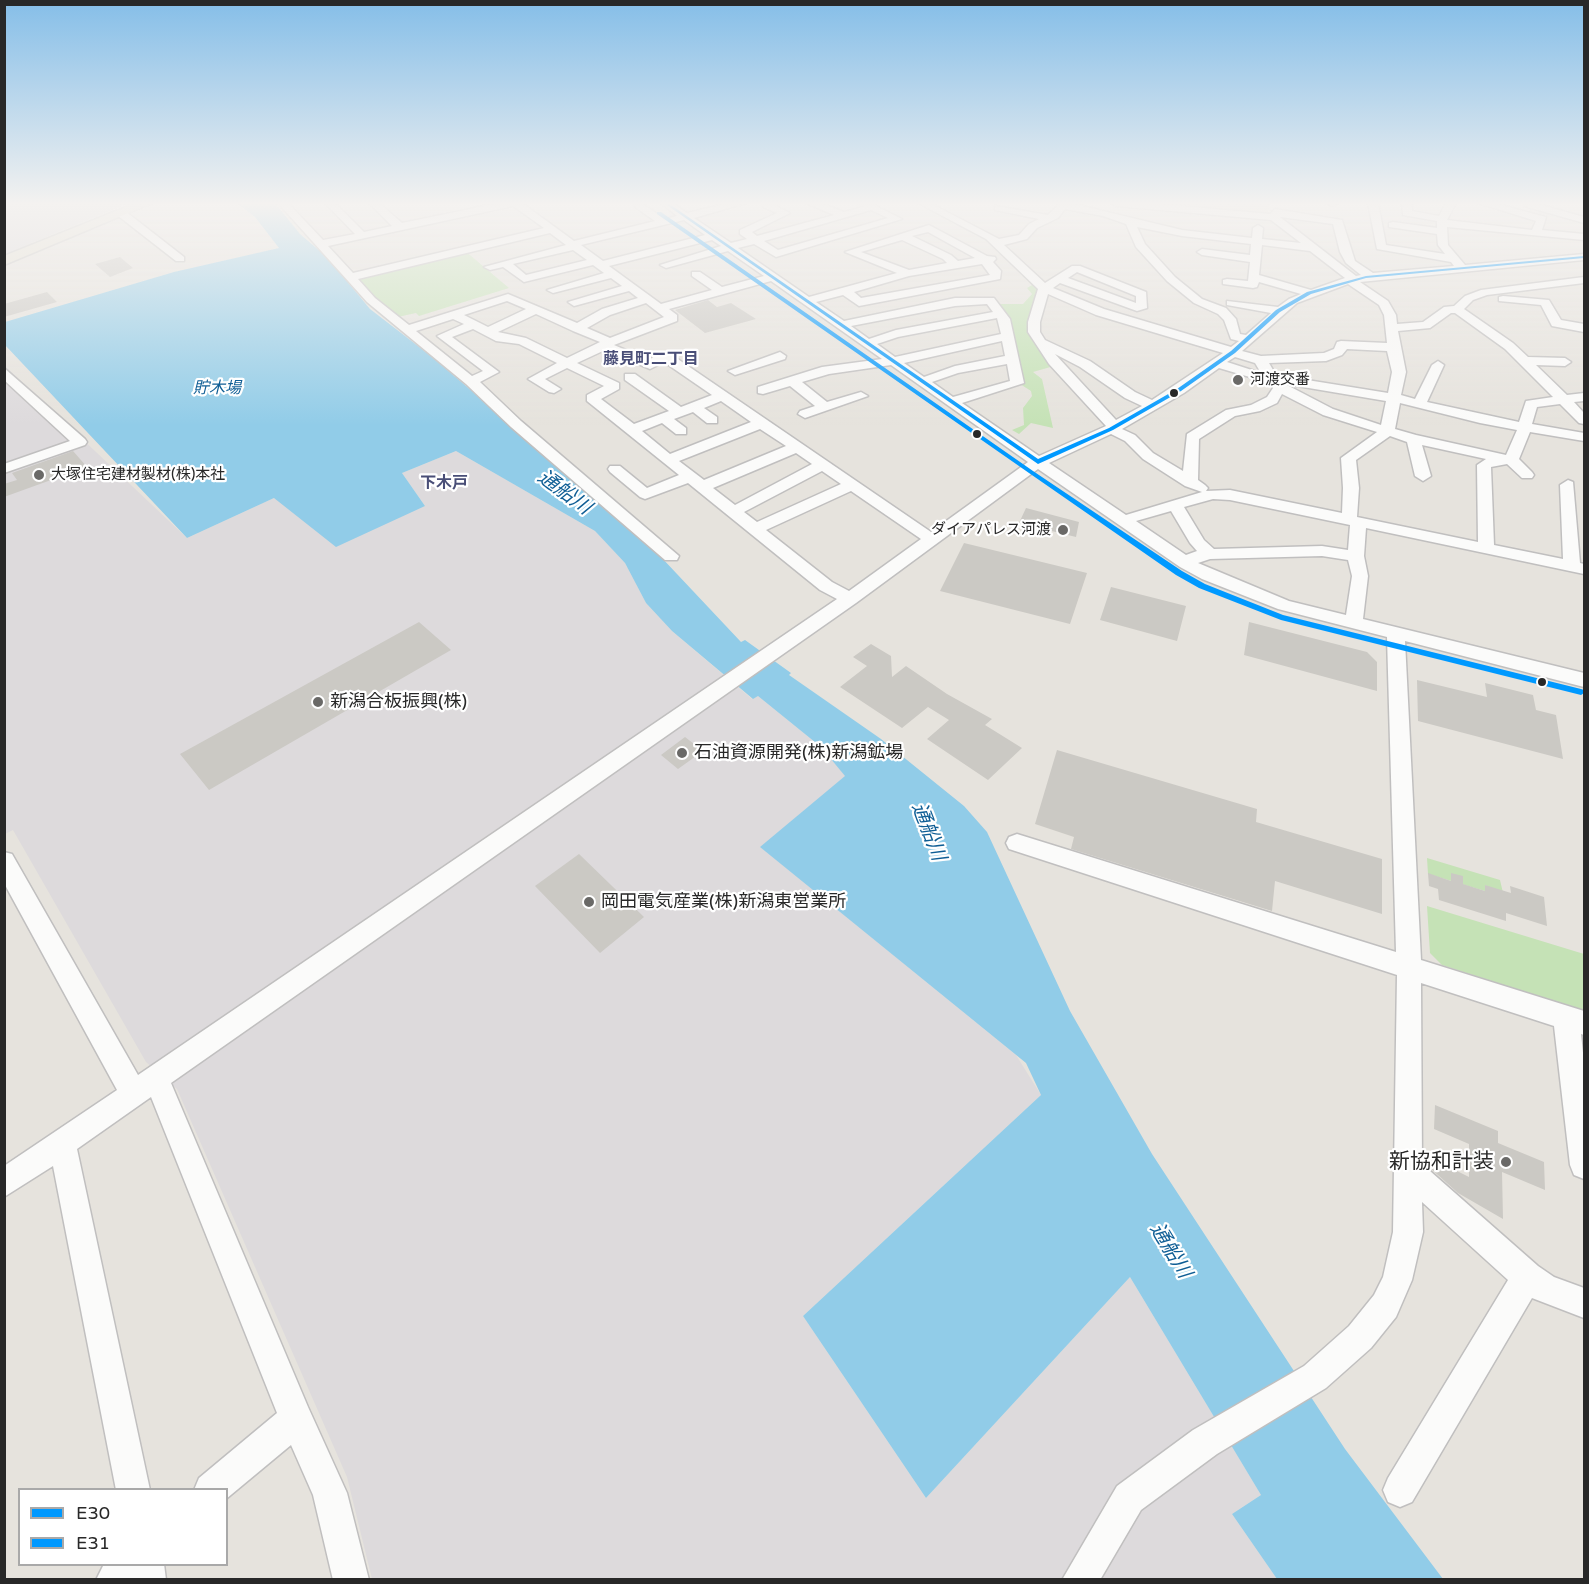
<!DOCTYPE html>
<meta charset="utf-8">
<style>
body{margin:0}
#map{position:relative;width:1589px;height:1584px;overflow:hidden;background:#e6e3dd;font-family:"Varela Round",sans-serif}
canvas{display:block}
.frame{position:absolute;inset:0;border:6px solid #282828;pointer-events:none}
.legend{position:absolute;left:18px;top:1488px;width:210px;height:78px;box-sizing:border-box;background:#fff;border:2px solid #a9a9a9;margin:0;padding:8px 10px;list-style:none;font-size:18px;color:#282828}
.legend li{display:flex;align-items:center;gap:12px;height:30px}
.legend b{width:30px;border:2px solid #a9a9a9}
</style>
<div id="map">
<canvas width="1589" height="1584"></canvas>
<div class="frame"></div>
<ul class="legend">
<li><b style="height:8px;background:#09f"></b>E30</li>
<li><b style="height:8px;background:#09f"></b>E31</li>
</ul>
</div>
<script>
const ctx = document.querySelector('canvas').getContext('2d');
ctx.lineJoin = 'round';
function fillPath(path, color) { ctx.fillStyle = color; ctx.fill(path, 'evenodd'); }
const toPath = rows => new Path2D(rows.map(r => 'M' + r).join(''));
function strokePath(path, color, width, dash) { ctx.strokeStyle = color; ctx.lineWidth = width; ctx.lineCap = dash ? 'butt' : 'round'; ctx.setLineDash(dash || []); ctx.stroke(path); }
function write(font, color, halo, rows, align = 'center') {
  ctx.font = font + ' "Varela Round","Noto Sans JP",sans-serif'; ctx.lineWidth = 4.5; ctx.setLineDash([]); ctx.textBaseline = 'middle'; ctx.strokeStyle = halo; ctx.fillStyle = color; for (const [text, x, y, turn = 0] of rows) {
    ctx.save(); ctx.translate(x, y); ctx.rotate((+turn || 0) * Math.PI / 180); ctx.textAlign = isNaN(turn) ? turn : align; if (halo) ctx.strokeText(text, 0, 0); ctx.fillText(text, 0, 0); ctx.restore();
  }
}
const industrial = toPath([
 [5,203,129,203,5,254],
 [4,365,187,538,274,498,425,506,402,473,456,451,595,531,625,563,646,603,672,631,752,699,758,696,821,747,846,776,761,847,1016,1055,1041,1095,803,1316,926,1498,1130,1277,1261,1495,1232,1514,1277,1579,372,1579,347,1477,177,1089,146,1062,13,830,5,834]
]);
const education = toPath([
 [1132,203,1270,203,1268,214,1262,215]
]);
const green = toPath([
 [464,250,509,288,419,316,416,313,393,318,352,277],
 [1007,260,1011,260,1041,289,1029,323,1054,366,1033,372,1042,379,1053,428,1031,423,1019,434,1012,430,1024,425,1023,408,1032,396,1031,391,1020,384,997,304,1023,304,1032,294,1027,288,1032,285],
 [1427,858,1500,880,1504,897,1485,885,1485,891,1428,874],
 [1427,906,1584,954,1584,1011,1442,965,1430,953]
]);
const water = toPath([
 [237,203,275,203,300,234,328,258,370,309,431,356,596,497,661,557,741,642,745,640,791,673,789,675,881,739,964,806,987,832,1070,1011,1152,1154,1345,1449,1443,1579,1277,1579,1232,1514,1261,1495,1130,1277,926,1498,803,1316,1041,1095,1026,1063,760,847,845,776,821,747,758,696,753,699,672,631,646,603,625,563,595,531,456,451,402,473,425,506,336,547,274,498,187,538,5,345,5,322,174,272,279,248,255,217]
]);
const building = toPath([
 [120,257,133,268,110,277,95,264],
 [47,292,57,302,4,317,4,304],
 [708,300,717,307,731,303,756,319,705,333,675,310],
 [73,451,87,467,4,497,4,484,17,480,12,473],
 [1026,508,1079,522,1076,537,1019,523],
 [964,543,1087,573,1070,624,940,591],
 [1111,587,1186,606,1177,641,1100,620],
 [419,622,451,650,209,790,180,754],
 [1249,622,1367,652,1377,662,1377,691,1244,655],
 [871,644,891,656,892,677,906,666,947,694,992,719,985,725,1022,748,988,780,927,739,949,720,928,707,902,728,840,687,867,666,853,657],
 [1417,680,1487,697,1485,683,1533,695,1536,710,1556,715,1563,759,1418,721],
 [685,737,703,751,678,769,661,755],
 [1057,750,1257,809,1256,822,1382,859,1382,914,1275,881,1272,911,1071,849,1074,837,1035,824],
 [579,854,644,917,600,953,535,886],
 [1428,873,1451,881,1451,873,1463,876,1463,884,1485,891,1485,885,1511,893,1510,886,1544,897,1547,926,1506,913,1506,921,1439,900,1438,889,1429,886],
 [1435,1105,1498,1131,1498,1143,1544,1162,1545,1190,1502,1172,1503,1219,1458,1193,1429,1167,1431,1158,1469,1177,1469,1144,1434,1129]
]);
const minor = toPath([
 [278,203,288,203,323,240,355,234,325,203,335,203,364,232,392,226,369,203,379,203,402,223,499,203,522,203,574,241,655,221,635,207,635,203,641,203,665,219,677,216,661,203,672,203,687,213,730,203,746,203,694,218,731,243,747,239,740,234,740,230,777,213,763,207,763,203,779,203,776,206,790,213,752,232,757,236,834,215,806,203,820,203,844,212,863,207,858,203,870,203,902,219,776,257,754,244,738,248,809,297,897,273,845,252,929,225,987,256,995,257,996,259,993,262,1001,271,1000,279,859,306,843,295,816,302,844,321,955,298,994,298,1010,319,1024,383,962,403,1039,456,1106,426,1049,364,1028,332,1028,322,1038,289,986,239,918,203,930,203,999,239,1019,235,1029,224,1039,219,995,210,995,206,1048,215,1060,203,1070,203,1182,230,1252,238,1253,228,1258,225,1263,228,1262,239,1301,243,1271,220,1116,206,1111,203,1147,203,1270,214,1275,209,1342,220,1355,261,1373,273,1454,266,1451,262,1377,249,1368,203,1378,203,1386,245,1445,254,1438,245,1437,234,1389,227,1389,223,1393,222,1437,228,1437,221,1403,215,1402,203,1412,203,1412,211,1439,216,1446,203,1456,203,1447,220,1532,230,1536,221,1478,203,1493,203,1546,217,1542,230,1584,234,1584,240,1447,227,1448,245,1465,265,1584,254,1584,260,1360,282,1388,301,1396,315,1397,324,1423,322,1444,307,1454,306,1465,296,1481,290,1584,277,1584,283,1487,295,1473,300,1464,309,1513,343,1528,357,1565,358,1571,362,1565,366,1536,365,1567,395,1584,393,1584,401,1574,402,1584,413,1584,424,1579,423,1560,404,1537,407,1532,424,1584,433,1584,441,1530,432,1519,459,1532,472,1534,475,1532,478,1522,478,1507,464,1491,467,1494,545,1563,559,1560,485,1568,480,1573,482,1580,563,1584,564,1584,574,1366,528,1364,556,1368,576,1363,619,1584,673,1584,687,1405,641,1421,960,1584,1011,1584,1035,1581,1034,1584,1062,1584,1179,1574,1175,1570,1165,1554,1026,1421,983,1422,1164,1538,1266,1554,1277,1584,1288,1584,1318,1532,1298,1412,1502,1400,1507,1388,1502,1383,1490,1388,1478,1508,1280,1422,1202,1423,1232,1412,1280,1396,1317,1371,1348,1326,1388,1217,1454,1141,1510,1100,1580,1062,1580,1117,1486,1193,1430,1304,1366,1349,1326,1374,1295,1383,1277,1393,1232,1397,975,1009,849,1006,843,1009,837,1017,834,1396,952,1387,637,1278,609,1202,579,1180,567,1038,469,856,603,171,1083,308,1407,347,1493,369,1580,333,1580,313,1495,291,1445,226,1499,226,1490,194,1490,199,1478,277,1413,151,1097,77,1149,150,1490,116,1490,53,1166,4,1197,4,1166,117,1090,4,883,4,852,12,854,138,1075,837,599,820,590,688,483,645,499,640,497,610,472,608,469,610,466,620,466,647,488,679,475,587,401,587,395,604,386,567,368,545,379,561,389,554,393,549,392,528,379,557,363,519,344,496,341,473,329,452,337,499,372,480,382,521,421,679,556,677,560,665,560,511,427,466,384,367,302,278,203],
 [513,206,544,228,353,273,328,246,513,206],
 [1065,209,1103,216,1126,224,1136,247,1167,281,1194,303,1218,314,1224,320,1231,339,1239,341,1231,347,1104,309,1053,288,1060,283,1137,311,1147,308,1146,292,1080,266,1072,266,1045,283,1004,245,1027,239,1037,228,1058,218,1065,209],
 [871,210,888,218,778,250,764,241,871,210],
 [1280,217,1333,224,1340,252,1346,263,1361,275,1356,276,1280,217],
 [684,220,705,235,603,261,581,245,684,220],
 [1137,227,1182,236,1251,244,1250,255,1202,249,1197,252,1202,255,1250,262,1248,281,1227,279,1223,280,1223,284,1253,288,1257,287,1259,282,1301,294,1289,299,1278,307,1227,301,1227,305,1271,313,1246,335,1240,334,1236,319,1226,308,1202,299,1175,277,1145,244,1137,227],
 [928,232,975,258,958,261,951,255,912,236,928,232],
 [550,233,566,245,484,267,490,270,503,267,524,282,593,265,604,273,547,290,553,293,611,278,622,286,568,302,574,306,629,291,638,298,602,309,577,323,508,294,409,325,375,298,358,279,550,233],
 [712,240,721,246,660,265,666,268,728,251,764,276,722,287,700,272,692,272,692,276,712,290,661,304,609,266,712,240],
 [902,240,943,259,947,263,909,270,861,252,902,240],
 [1262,245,1310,251,1345,278,1311,290,1259,275,1262,245],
 [573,250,587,260,526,275,513,264,573,250],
 [982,264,990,275,861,298,854,292,909,276,982,264],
 [1077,272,1136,296,1136,303,1068,278,1077,272],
 [771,281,882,359,822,367,758,387,758,393,763,394,790,386,815,406,800,411,798,414,805,418,868,396,861,392,827,402,802,382,829,374,891,365,1028,462,931,532,669,353,659,353,649,360,614,345,677,321,677,315,669,309,771,281],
 [1348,284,1379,305,1384,315,1387,343,1341,341,1337,342,1334,349,1324,353,1261,356,1242,351,1297,303,1348,284],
 [1048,294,1096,315,1223,353,1152,400,1135,392,1090,361,1045,340,1040,332,1040,322,1048,294],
 [507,301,526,309,488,327,464,315,507,301],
 [646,303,664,317,610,338,587,328,610,315,646,303],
 [987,304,993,312,896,330,869,339,851,326,955,306,987,304],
 [1451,313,1455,313,1505,349,1553,397,1526,401,1519,422,1427,402,1444,365,1438,361,1432,365,1415,399,1401,395,1406,372,1398,331,1430,328,1451,313],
 [536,314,573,331,600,342,567,358,526,338,498,332,536,314],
 [997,318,1001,334,895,357,877,344,898,337,997,318],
 [453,319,464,324,437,336,483,371,472,376,416,331,453,319],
 [1002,341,1005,356,955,366,924,377,904,363,1002,341],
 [1347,349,1387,351,1392,372,1388,393,1276,375,1269,363,1326,361,1342,355,1347,349],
 [605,350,650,369,664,362,712,395,681,407,635,374,625,374,625,380,669,411,634,424,601,399,619,389,619,383,577,363,605,350],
 [1055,354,1080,367,1125,398,1142,406,1116,420,1055,354],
 [1235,357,1255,363,1261,373,1227,362,1235,357],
 [1007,364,1010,381,953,397,932,382,958,373,1007,364],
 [1219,368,1270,383,1273,388,1267,397,1251,405,1226,410,1187,434,1183,471,1153,453,1135,435,1122,429,1184,393,1219,368],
 [1285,384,1386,401,1381,425,1333,409,1285,384],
 [1282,394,1323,415,1377,432,1341,458,1343,488,1342,513,1230,490,1206,491,1208,488,1205,485,1198,480,1199,439,1235,416,1260,411,1277,403,1282,394],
 [721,401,751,422,670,454,642,431,662,423,676,434,686,434,686,428,674,419,693,412,707,423,717,423,717,417,704,408,721,401],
 [1400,403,1480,423,1517,430,1506,455,1416,435,1395,429,1400,403],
 [760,429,786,446,704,480,679,461,760,429],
 [1111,434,1125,441,1143,459,1185,486,1202,492,1126,515,1049,463,1111,434],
 [1390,436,1407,442,1415,476,1423,481,1431,476,1422,445,1486,459,1477,465,1478,542,1357,517,1359,488,1356,460,1390,436],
 [796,453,812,464,735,505,713,488,796,453],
 [822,471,841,484,757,522,744,512,822,471],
 [851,491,921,539,849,591,832,582,766,530,851,491],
 [1213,499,1230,500,1350,525,1348,550,1322,546,1214,549,1204,540,1184,507,1213,499],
 [1171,511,1190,543,1197,551,1186,555,1136,521,1171,511],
 [1322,556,1348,560,1352,576,1346,615,1289,601,1198,563,1210,559,1322,556],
 [1326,203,1338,203,1333,206,1326,203],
 [1523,203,1534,203,1584,217,1584,223,1524,206,1523,203],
 [117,211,125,211,184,257,184,261,176,261,117,215,117,211],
 [1503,296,1549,300,1561,320,1584,324,1584,332,1552,326,1541,305,1499,301,1499,297,1503,296],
 [780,352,786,356,785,359,735,375,728,371,780,352],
 [4,368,85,439,87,442,85,445,4,473,4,464,70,441,4,380,4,368],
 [104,1564,164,1564,166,1580,96,1580,104,1564]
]);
const major = toPath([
 [136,203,152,203,4,265,4,256,136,203]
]);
const bus1 = toPath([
 [664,203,668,203,1038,459,1109,428,1177,389,1231,351,1276,310,1307,292,1366,276,1584,256,1584,258,1366,278,1311,294,1280,312,1235,353,1181,391,1113,430,1038,464,664,203]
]);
const bus2 = toPath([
 [657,212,661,212,1033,471,1182,571,1205,584,1283,615,1581,689,1584,690,1584,693,1581,695,1281,620,1199,588,1176,575,1029,473,657,214,657,212]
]);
const markers = [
 [1238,380,6,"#6a6967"],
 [1174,393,5,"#282828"],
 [977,434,5,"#282828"],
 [39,475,6,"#6a6967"],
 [1063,530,6,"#6a6967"],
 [1542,682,5,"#282828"],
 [318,702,6,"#6a6967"],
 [682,753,6,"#6a6967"],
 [589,902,6,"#6a6967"],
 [1506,1162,6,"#6a6967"]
];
const farPoinames = [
 ["河渡交番",1250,380],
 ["大塚住宅建材製材(株)本社",51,475],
 ["ダイアパレス河渡",1051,530,"right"]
];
const farNeighbourhoodnames = [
 ["藤見町二丁目",651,360],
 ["下木戸",444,484]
];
const farWaternames = [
 ["貯木場",217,389]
];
const poiNames = [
 ["新潟合板振興(株)",330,702],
 ["石油資源開発(株)新潟鉱場",694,753],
 ["岡田電気産業(株)新潟東営業所",601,902]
];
const waterNames = [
 ["通船川",564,493,36],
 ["通船川",928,832,69],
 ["通船川",1170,1251,59]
];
const nearPoinames = [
 ["新協和計装",1494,1162]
];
fillPath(industrial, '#dddadc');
fillPath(education, '#e9e3d1');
fillPath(green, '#c5e2b6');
fillPath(water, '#91cce8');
fillPath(building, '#cbc9c4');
strokePath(minor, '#c0bfbf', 3);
strokePath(major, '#c3c2c0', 3);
fillPath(minor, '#fbfbfa');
fillPath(major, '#e5e1d2');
fillPath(bus1, '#09f');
fillPath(bus2, '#09f');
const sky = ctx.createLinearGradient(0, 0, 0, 425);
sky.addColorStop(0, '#85bee8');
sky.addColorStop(0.48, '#f4f2f0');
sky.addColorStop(1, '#f4f2f000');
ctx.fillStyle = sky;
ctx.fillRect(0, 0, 1589, 425);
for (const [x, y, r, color] of markers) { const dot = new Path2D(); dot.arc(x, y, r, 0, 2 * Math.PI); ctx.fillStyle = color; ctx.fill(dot); strokePath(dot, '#fff', 2); }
write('15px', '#282828', '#fff', farPoinames, 'left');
write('bold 16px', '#494e77', '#fff', farNeighbourhoodnames);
write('italic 16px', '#0f5e95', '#fff', farWaternames);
write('18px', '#282828', '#fff', poiNames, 'left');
write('italic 20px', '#0f5e95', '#fff', waterNames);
write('21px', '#282828', '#fff', nearPoinames, 'right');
</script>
